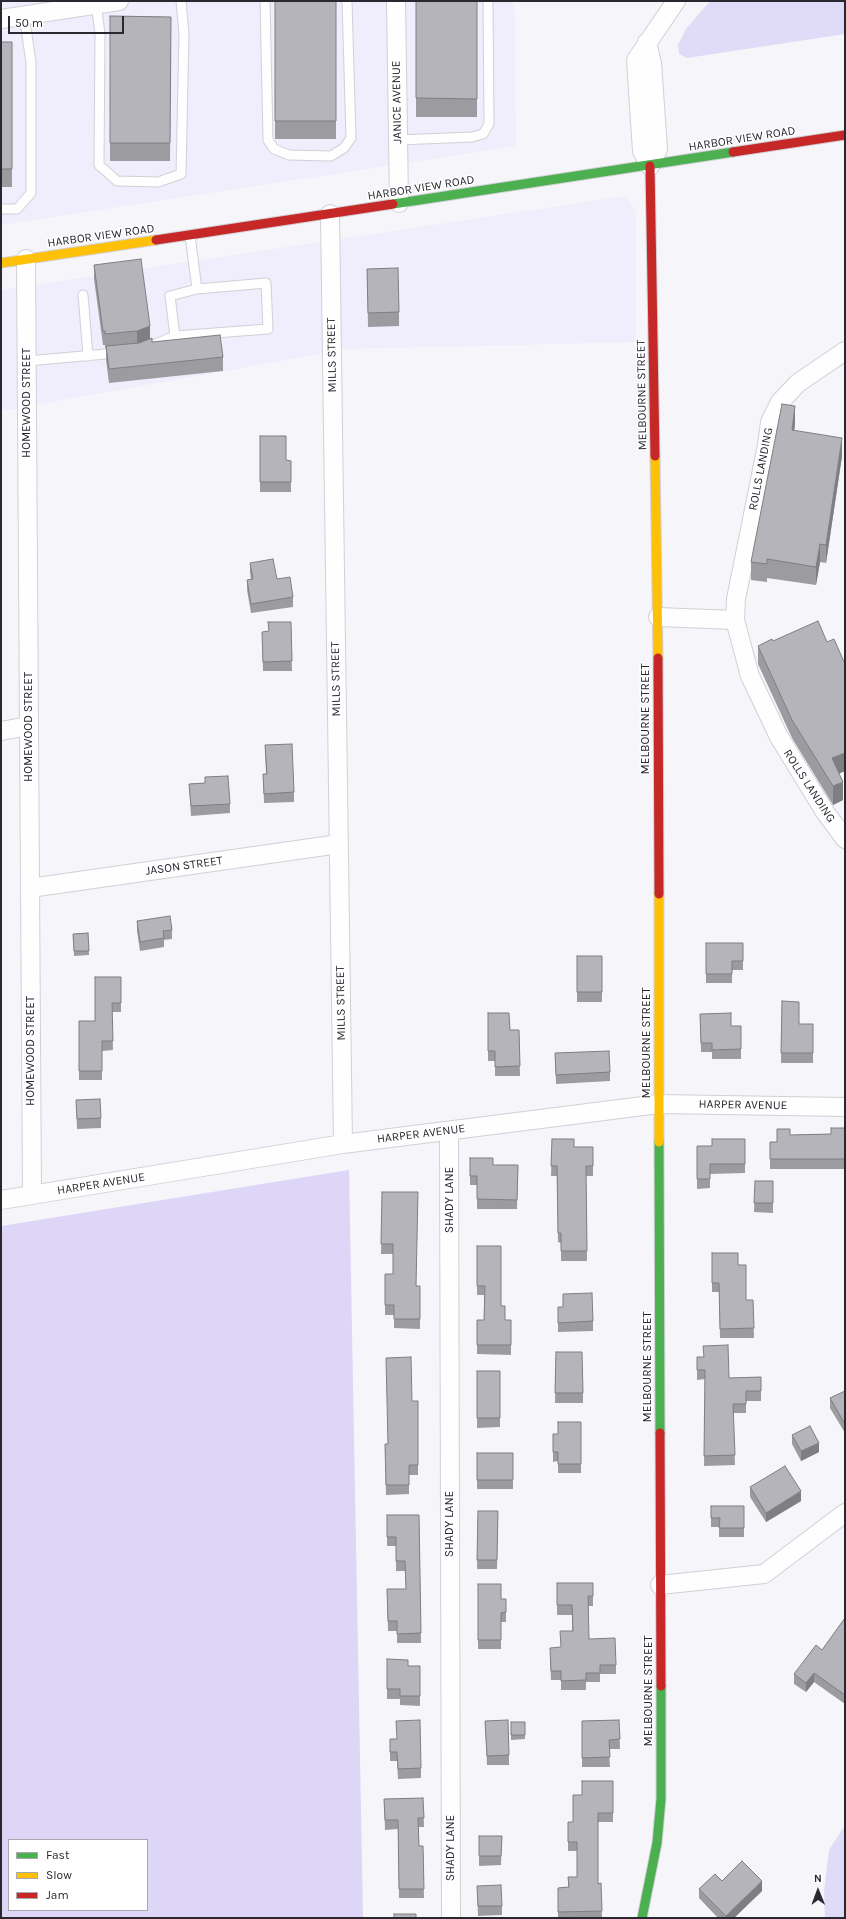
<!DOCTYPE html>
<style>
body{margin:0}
#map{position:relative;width:846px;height:1919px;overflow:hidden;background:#f6f5fa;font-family:Karla,sans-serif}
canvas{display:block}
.frame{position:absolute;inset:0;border:2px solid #292830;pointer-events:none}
.legend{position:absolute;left:8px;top:1839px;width:140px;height:72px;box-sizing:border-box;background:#fff;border:1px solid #a9a9ac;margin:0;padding:5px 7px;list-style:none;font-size:12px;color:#292830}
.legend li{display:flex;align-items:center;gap:8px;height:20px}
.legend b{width:20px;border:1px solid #a9a9ac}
.north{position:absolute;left:798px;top:1871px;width:40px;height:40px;-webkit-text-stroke:3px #fff;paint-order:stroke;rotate:359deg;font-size:11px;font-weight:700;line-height:16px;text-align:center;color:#292830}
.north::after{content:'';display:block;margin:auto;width:14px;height:18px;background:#292830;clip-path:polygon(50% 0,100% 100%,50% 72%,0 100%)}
.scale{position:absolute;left:8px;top:16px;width:116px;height:18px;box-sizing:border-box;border:2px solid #292830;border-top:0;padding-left:5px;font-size:12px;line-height:14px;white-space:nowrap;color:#292830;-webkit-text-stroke:3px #fff;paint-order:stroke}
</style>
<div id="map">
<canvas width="846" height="1919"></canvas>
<div class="frame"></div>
<ul class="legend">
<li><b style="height:5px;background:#4caf50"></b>Fast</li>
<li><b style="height:5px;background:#ffc107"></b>Slow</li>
<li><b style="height:5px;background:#c62828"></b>Jam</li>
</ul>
<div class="north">N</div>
<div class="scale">50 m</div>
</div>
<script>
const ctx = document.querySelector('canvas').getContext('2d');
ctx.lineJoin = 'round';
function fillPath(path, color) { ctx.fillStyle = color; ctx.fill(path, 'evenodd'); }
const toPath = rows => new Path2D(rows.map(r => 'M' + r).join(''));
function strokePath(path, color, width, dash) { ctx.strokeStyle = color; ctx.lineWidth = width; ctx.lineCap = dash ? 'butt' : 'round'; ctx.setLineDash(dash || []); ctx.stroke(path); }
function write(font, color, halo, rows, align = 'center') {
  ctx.font = font + ' Karla,sans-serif'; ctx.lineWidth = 3; ctx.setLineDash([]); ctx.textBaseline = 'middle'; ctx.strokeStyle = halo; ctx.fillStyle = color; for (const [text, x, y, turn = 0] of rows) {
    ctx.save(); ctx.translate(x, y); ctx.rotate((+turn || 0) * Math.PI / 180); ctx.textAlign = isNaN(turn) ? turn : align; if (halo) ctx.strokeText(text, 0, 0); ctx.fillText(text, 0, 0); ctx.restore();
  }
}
const built = toPath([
 [1,1,514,1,516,146,1,225],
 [626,196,636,212,636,342,347,349,1,411,1,290]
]);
const forest = toPath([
 [349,1170,363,1918,1,1918,1,1226],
 [9,1840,147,1840,147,1910,9,1910]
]);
const water = toPath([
 [710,1,845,1,845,34,687,58,679,54,678,45,686,29],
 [845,1825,845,1918,825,1918,824,1892,829,1850]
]);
const lane = toPath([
 [265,1,268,140,274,149,289,155,331,156,344,148,351,138,347,1],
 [96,4,100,33,99,165,117,181,158,182,181,174,184,34,181,1],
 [398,140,472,137,483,134,489,124,488,1],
 [1,209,17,209,31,193,31,62,24,15],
 [83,295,88,356],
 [175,336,268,329,266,283,197,289],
 [153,345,175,336,170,296,197,289,190,235],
 [27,361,117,353]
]);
const street = toPath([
 [396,1,399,203],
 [1,19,119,1],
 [647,42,652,63,658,149,650,166],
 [650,166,642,151,636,60,676,1],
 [330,214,343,1144],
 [26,259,32,1195],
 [845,351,798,383,780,402,770,422,767,445,736,599,735,620,750,676,779,737,825,812,845,839],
 [658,617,735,620],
 [1,731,29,726],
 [30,888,339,844],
 [449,1131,451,1918],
 [1,1200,343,1144,659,1104,845,1107],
 [660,1585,764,1574,845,1513]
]);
const fast = toPath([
 [393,204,733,152],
 [659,1142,660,1433],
 [642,1918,657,1843,661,1799,661,1686]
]);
const slow = toPath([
 [1,263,156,240],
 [655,456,658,658],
 [659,894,659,1142]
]);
const jam = toPath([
 [733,152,845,135],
 [650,166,655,456],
 [156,240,393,204],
 [658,658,659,894],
 [660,1433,661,1686]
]);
const wall = toPath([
 [275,1,336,1,336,139,275,139],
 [416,1,477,1,477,117,416,117],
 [110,16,171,17,170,161,110,161],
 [1,42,12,42,12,187,1,187],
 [94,265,152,342,223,357,223,371,109,383,106,360,106,348,105,348,105,345,103,345,94,279],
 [367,269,399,312,399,326,368,327],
 [795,424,794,431,842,456,826,563,820,562,816,585,767,578,767,582,751,580,751,562],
 [260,436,286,460,291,461,291,492,260,492],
 [250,563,277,579,293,597,293,607,251,613,247,590,247,580,251,580,250,572],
 [291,622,292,671,263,671,262,632,268,632],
 [773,641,827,642,845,664,845,771,839,773,843,800,833,805,792,738,758,664,758,646],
 [265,745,294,792,294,802,264,803,263,774,266,774],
 [205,777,230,804,230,813,191,816,189,784,205,783],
 [137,921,172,930,172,939,164,940,164,947,140,951,137,931],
 [88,933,89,955,74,956,73,934],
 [706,943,743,943,743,970,732,970,732,983,706,983],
 [577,956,602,956,602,1002,577,1002],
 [121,977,121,1012,112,1012,113,1050,102,1051,102,1080,79,1080,79,1021,95,1021],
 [782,1001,799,1024,813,1024,813,1063,781,1063],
 [488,1013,510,1030,519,1030,520,1076,495,1076,495,1061,488,1061],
 [700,1014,731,1026,741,1026,741,1059,712,1059,712,1052,701,1052],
 [555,1053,610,1072,610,1081,556,1084],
 [76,1100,101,1118,101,1128,77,1129],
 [845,1134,845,1169,770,1169,770,1142,777,1142,790,1135],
 [552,1139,574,1147,593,1147,593,1176,586,1176,587,1261,561,1261,561,1243,558,1242,557,1176,551,1176],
 [745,1139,745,1173,710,1174,710,1188,697,1189,697,1146,712,1146],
 [470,1158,493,1165,518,1165,517,1209,477,1209,477,1185,470,1185],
 [755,1181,773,1181,773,1213,754,1212],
 [382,1192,416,1286,420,1286,420,1329,394,1328,394,1315,385,1315,385,1274,393,1274,393,1254,381,1254],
 [477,1246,501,1306,505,1320,511,1320,511,1355,477,1354,477,1320,484,1320,484,1295,477,1295],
 [712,1253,738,1265,746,1300,753,1300,754,1338,720,1338,719,1292,712,1292],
 [563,1294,593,1321,593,1331,558,1332,558,1307,563,1307],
 [556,1352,583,1393,583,1403,555,1403],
 [697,1357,729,1378,761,1377,761,1401,746,1401,746,1413,733,1413,735,1465,704,1466,705,1379,697,1380],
 [477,1371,500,1371,500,1427,477,1428],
 [845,1391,845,1433,830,1408,830,1398],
 [412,1401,418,1401,418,1475,409,1475,409,1494,386,1495,385,1444,388,1444],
 [581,1422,581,1473,558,1473,558,1461,553,1462,553,1434,558,1434],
 [792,1435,819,1452,801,1461,792,1444],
 [477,1453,513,1453,513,1489,477,1489],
 [750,1487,801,1501,766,1522,750,1497],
 [711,1506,744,1506,744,1537,719,1537,719,1527,711,1527],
 [478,1511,498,1511,497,1569,477,1569],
 [387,1515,419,1515,421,1643,397,1643,397,1631,388,1631,387,1589,406,1589,405,1571,396,1571,396,1546,387,1546],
 [557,1583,593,1583,593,1606,588,1606,589,1639,616,1665,616,1674,600,1674,600,1682,586,1682,586,1690,561,1690,561,1680,551,1680,550,1657,561,1647,572,1631,572,1615,557,1615],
 [478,1584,501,1599,506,1599,506,1622,501,1622,501,1649,478,1649],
 [845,1618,845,1704,814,1682,806,1692,794,1684,794,1674,822,1650],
 [387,1659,408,1666,420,1666,420,1706,400,1705,400,1699,387,1699],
 [619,1720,620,1749,609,1749,610,1767,582,1767,582,1721],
 [485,1721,509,1755,509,1765,487,1765],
 [511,1722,525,1722,525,1739,511,1740],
 [390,1739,421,1768,421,1778,398,1779,397,1761,390,1761],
 [613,1781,613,1822,598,1822,598,1884,601,1883,602,1918,558,1918,558,1888,568,1887,568,1877,577,1877,577,1851,568,1851,568,1822,573,1822,582,1795],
 [423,1798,424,1827,419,1827,419,1846,423,1846,424,1898,399,1898,398,1829,385,1830,384,1799],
 [479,1836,502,1836,501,1865,479,1866],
 [722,1881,762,1891,734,1918,718,1918,699,1898,699,1889],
 [477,1886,502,1906,502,1915,478,1916]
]);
const shadedWall = toPath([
 [150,326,150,340,137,345,137,331],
 [795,406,795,424,792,449,792,430],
 [842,438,842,456,826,563,826,545],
 [820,544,820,562,816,585,816,567],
 [845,753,845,771,832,777,832,758],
 [843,782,843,800,833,805,833,786],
 [819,1443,819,1452,801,1461,801,1451],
 [801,1491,801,1501,766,1522,766,1513],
 [814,1673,814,1682,806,1692,806,1683],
 [762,1881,762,1891,734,1918,726,1918,726,1916]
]);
const building = toPath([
 [275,1,336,1,336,121,275,121,275,1],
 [416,1,477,1,477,99,416,98,416,1],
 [110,16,171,17,170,143,110,143,110,16],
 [1,42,12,42,12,169,1,169,1,42],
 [141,259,150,326,137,331,105,334,105,331,103,331,94,265,141,259],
 [398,268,399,312,368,313,367,269,398,268],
 [220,335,223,357,109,369,106,346,139,343,152,338,152,342,220,335],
 [782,404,795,406,792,430,842,438,826,545,820,544,816,567,767,559,767,564,751,562,782,404],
 [260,436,286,436,286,460,291,461,291,482,260,482,260,436],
 [273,559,277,579,290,577,293,597,251,604,247,580,253,579,250,563,273,559],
 [818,621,827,642,834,639,845,664,845,753,832,758,843,782,833,786,792,720,758,646,772,639,773,641,818,621],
 [268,622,291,622,292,661,263,662,262,632,269,631,268,622],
 [292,744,294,792,264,794,263,774,267,774,265,745,292,744],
 [228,776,230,804,191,806,189,784,205,783,205,777,228,776],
 [170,916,172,930,163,931,164,938,140,942,137,921,170,916],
 [88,933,89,951,74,951,73,934,88,933],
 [706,943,743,943,743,961,732,961,732,974,706,974,706,943],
 [577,956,602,956,602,992,577,992,577,956],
 [95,977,121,977,121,1003,112,1003,113,1041,102,1041,102,1071,79,1071,79,1021,95,1021,95,977],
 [782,1001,799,1002,799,1024,813,1024,813,1053,781,1053,782,1001],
 [488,1013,509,1013,510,1030,519,1030,520,1066,495,1067,495,1051,488,1051,488,1013],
 [731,1013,731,1026,741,1026,741,1049,712,1050,712,1043,701,1043,700,1014,731,1013],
 [609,1051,610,1072,556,1075,555,1053,609,1051],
 [100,1099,101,1118,77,1119,76,1100,100,1099],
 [831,1128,845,1128,845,1159,770,1159,770,1142,777,1142,777,1129,790,1129,790,1135,831,1134,831,1128],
 [552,1139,574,1139,574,1147,593,1147,593,1166,586,1166,587,1251,561,1251,561,1233,558,1233,557,1166,551,1166,552,1139],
 [712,1139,745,1139,745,1164,710,1164,710,1179,697,1179,697,1146,712,1146,712,1139],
 [470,1158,493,1158,493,1165,518,1165,517,1200,477,1199,477,1176,470,1176,470,1158],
 [755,1181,773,1181,773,1203,754,1203,755,1181],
 [382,1192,418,1192,416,1286,420,1286,420,1319,394,1319,394,1305,385,1305,385,1274,393,1274,393,1244,381,1244,382,1192],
 [477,1246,501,1246,501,1306,505,1306,505,1320,511,1320,511,1345,477,1345,477,1320,484,1320,485,1286,477,1286,477,1246],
 [712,1253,738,1253,738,1265,746,1265,746,1300,753,1300,754,1328,720,1329,719,1283,712,1283,712,1253],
 [592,1293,593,1321,558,1323,558,1307,563,1307,563,1294,592,1293],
 [728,1345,729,1378,761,1377,761,1391,746,1391,746,1404,733,1404,735,1455,704,1456,705,1370,697,1370,697,1357,704,1357,703,1346,728,1345],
 [556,1352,582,1352,583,1393,555,1393,556,1352],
 [411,1357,412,1401,418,1401,418,1465,409,1465,409,1485,386,1485,385,1444,388,1444,386,1358,411,1357],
 [477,1371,500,1371,500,1418,477,1418,477,1371],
 [845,1391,845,1424,830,1398,845,1391],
 [558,1422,581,1422,581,1464,558,1464,558,1452,553,1452,553,1434,558,1434,558,1422],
 [810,1426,819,1443,801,1451,792,1435,810,1426],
 [477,1453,513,1453,513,1480,477,1480,477,1453],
 [785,1466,801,1491,766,1513,750,1487,785,1466],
 [711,1506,744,1506,744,1528,719,1528,720,1518,711,1518,711,1506],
 [478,1511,498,1511,497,1560,477,1560,478,1511],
 [387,1515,419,1515,421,1633,397,1634,397,1621,388,1621,387,1589,406,1589,405,1561,396,1561,396,1537,387,1537,387,1515],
 [557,1583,593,1583,593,1596,588,1596,589,1639,615,1638,616,1665,600,1665,600,1673,586,1673,586,1680,561,1681,561,1671,551,1671,550,1648,561,1647,560,1631,573,1631,572,1605,557,1605,557,1583],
 [478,1584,501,1584,501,1599,506,1599,506,1612,501,1613,501,1640,478,1640,478,1584],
 [845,1618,845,1695,814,1673,806,1683,794,1674,816,1645,822,1650,845,1618],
 [387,1659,408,1660,408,1666,420,1666,420,1696,400,1696,400,1689,387,1689,387,1659],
 [420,1720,421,1768,398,1769,397,1752,390,1752,390,1739,397,1739,396,1721,420,1720],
 [508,1720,509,1755,487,1756,485,1721,508,1720],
 [619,1720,620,1739,609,1740,610,1757,582,1758,582,1721,619,1720],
 [511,1722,525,1722,525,1735,511,1735,511,1722],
 [582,1781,613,1781,613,1813,598,1813,598,1884,601,1883,602,1911,558,1912,558,1888,569,1887,568,1877,577,1877,577,1842,568,1842,568,1822,573,1822,573,1795,582,1795,582,1781],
 [423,1798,424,1818,418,1818,419,1846,423,1846,424,1889,399,1889,398,1820,385,1820,384,1799,423,1798],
 [479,1836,502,1836,501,1856,479,1856,479,1836],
 [742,1861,762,1881,726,1916,699,1889,715,1874,722,1881,742,1861],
 [501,1885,502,1906,478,1906,477,1886,501,1885],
 [394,1914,416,1914,416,1918,394,1918,394,1914]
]);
const streetNames = [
 ["JANICE AVENUE",397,102,-91],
 ["HARBOR VIEW ROAD",742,139,-9],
 ["HARBOR VIEW ROAD",421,188,-9],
 ["HARBOR VIEW ROAD",101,236,-8],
 ["MILLS STREET",332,355,-91],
 ["MELBOURNE STREET",642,395,-91],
 ["HOMEWOOD STREET",27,403,-90],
 ["ROLLS LANDING",761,469,-79],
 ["MILLS STREET",336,679,-91],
 ["MELBOURNE STREET",646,719,-90],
 ["HOMEWOOD STREET",29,727,-90],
 ["ROLLS LANDING",809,786,57],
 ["JASON STREET",184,866,-8],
 ["MILLS STREET",341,1003,-91],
 ["MELBOURNE STREET",647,1043,-90],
 ["HOMEWOOD STREET",31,1051,-90],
 ["HARPER AVENUE",743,1105,1],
 ["HARPER AVENUE",421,1134,-7],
 ["HARPER AVENUE",101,1184,-9],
 ["SHADY LANE",450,1200,-90],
 ["MELBOURNE STREET",648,1367,-90],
 ["SHADY LANE",450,1524,-90],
 ["MELBOURNE STREET",649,1691,-90],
 ["SHADY LANE",451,1848,-90]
];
fillPath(built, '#f0edfc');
fillPath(forest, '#ddd6f7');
fillPath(water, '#e0dcf7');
strokePath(lane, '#d1d0d6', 11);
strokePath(street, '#d1d0d6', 20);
strokePath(fast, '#d1d0d6', 11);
strokePath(slow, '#d1d0d6', 11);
strokePath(jam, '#d1d0d6', 11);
strokePath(lane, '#fefefe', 9);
strokePath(street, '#fefefe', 18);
strokePath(fast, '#4caf50', 9);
strokePath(slow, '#ffc107', 9);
strokePath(jam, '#c62828', 9);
fillPath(wall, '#9c9ba0');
fillPath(shadedWall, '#7f7e82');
fillPath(building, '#b5b4ba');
strokePath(building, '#7f7e82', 1);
write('12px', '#292830', '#fff', streetNames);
</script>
